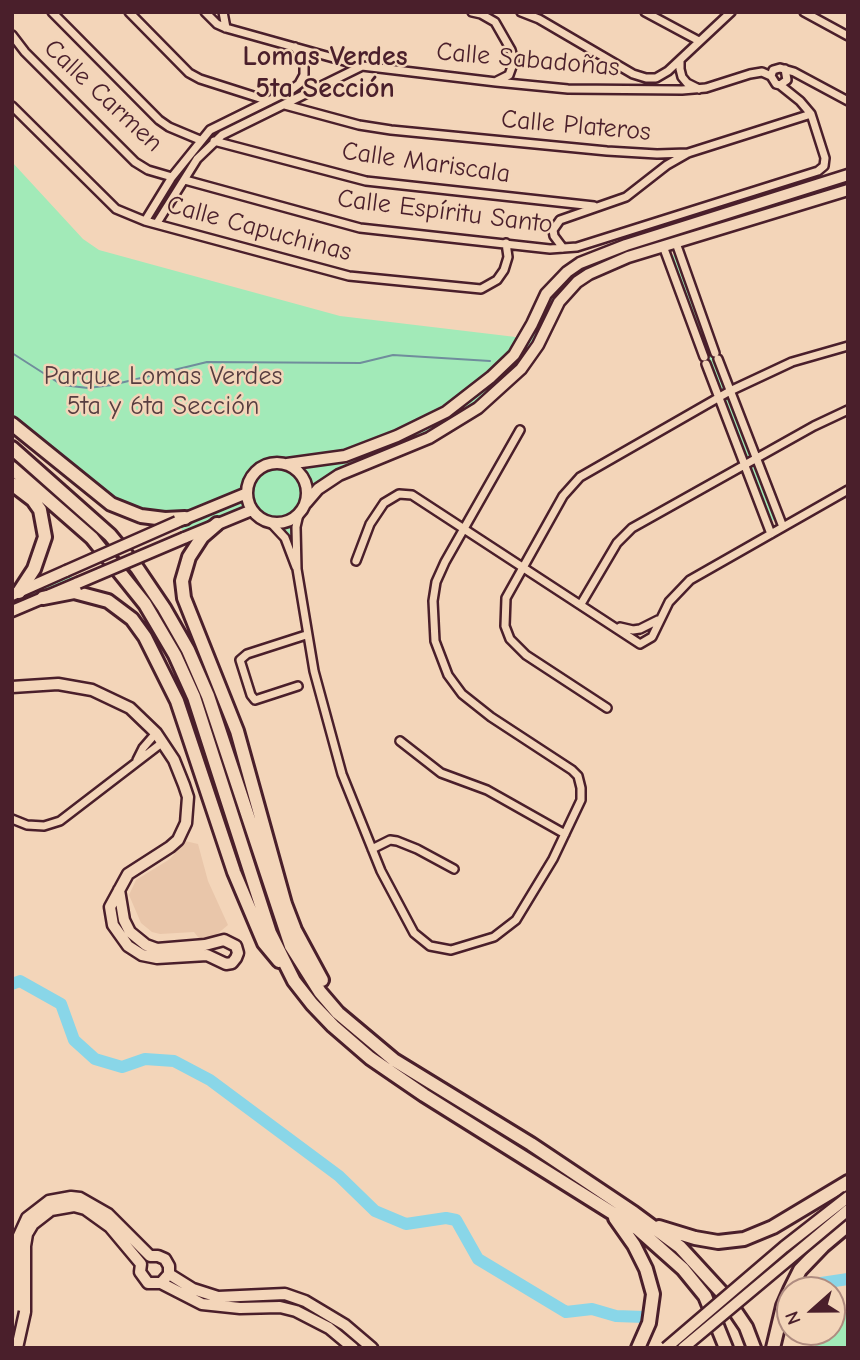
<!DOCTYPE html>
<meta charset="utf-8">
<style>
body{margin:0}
#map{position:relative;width:860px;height:1360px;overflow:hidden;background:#f3d5b9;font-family:"Comic Neue",sans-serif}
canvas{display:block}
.frame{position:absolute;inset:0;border:14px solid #4a1f2b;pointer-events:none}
.north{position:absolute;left:776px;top:1276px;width:70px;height:70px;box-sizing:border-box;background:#f3d5b9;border:2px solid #af8c80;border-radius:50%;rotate:249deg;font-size:19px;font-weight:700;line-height:28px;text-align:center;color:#4a1f2b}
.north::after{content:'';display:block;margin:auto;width:24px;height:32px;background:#4a1f2b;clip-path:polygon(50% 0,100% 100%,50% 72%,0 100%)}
</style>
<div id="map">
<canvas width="860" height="1360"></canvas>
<div class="frame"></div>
<div class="north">N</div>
</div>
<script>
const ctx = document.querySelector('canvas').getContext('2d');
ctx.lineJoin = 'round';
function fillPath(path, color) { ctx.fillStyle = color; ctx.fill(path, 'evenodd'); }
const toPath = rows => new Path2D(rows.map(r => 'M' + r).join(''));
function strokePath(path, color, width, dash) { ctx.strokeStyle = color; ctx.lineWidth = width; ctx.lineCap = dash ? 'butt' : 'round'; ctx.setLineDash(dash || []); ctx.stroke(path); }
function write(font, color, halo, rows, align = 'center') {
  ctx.font = font + ' "Comic Neue",sans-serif'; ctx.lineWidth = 5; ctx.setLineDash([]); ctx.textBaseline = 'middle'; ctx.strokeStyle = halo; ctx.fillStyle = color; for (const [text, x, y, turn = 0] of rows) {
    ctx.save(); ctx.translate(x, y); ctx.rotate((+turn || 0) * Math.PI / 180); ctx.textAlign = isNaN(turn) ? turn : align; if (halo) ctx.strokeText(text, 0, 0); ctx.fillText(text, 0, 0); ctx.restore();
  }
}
const built = toPath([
 [185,841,198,844,208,881,228,925,210,940,201,941,194,932,160,934,152,932,141,923,129,895,136,880,170,859]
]);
const green = toPath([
 [12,162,83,239,99,250,340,316,524,338,489,382,495,387,449,422,427,434,365,460,307,500,306,480,294,466,345,455,287,462,277,461,263,464,255,470,247,485,247,497,251,508,184,535,180,525,185,518,131,513,12,424],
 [848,176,848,189,627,254,554,303,534,341,518,363,508,373,504,369,555,285,599,256],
 [676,254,777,519,770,521,669,257],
 [281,464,297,473,305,491,302,505,292,515,292,540,279,520,263,516,254,507,250,496,252,480,257,473,272,465],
 [66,571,78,583,12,611,12,595],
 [848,1309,848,1348,813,1348,827,1332,832,1332,832,1326]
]);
const stream = toPath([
 [12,353,62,385,88,388,112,385,207,362,360,363,393,355,490,361]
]);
const river = toPath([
 [12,984,20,981,61,1004,74,1040,95,1059,122,1067,145,1059,174,1061,210,1080,339,1176,375,1211,406,1224,446,1218,456,1220,478,1259,566,1312,592,1309,616,1316,644,1317],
 [801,1286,848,1279]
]);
const street = toPath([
 [52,12,159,120,169,127,200,140],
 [129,12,189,73,200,79,269,101],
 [205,12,217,24,226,28,362,66,496,82,568,89,682,90,706,88,750,74,762,72,771,76],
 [223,12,226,28],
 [472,12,481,14,495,22,511,50,514,61,509,75,497,81],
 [521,12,539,19,633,74,646,78,656,78,668,71,731,12],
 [645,12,699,41],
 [804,12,848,36],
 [12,35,25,52,135,162,148,170,172,177],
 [680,60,680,69,682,77,687,83,699,89],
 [785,69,787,80,780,85,776,84,771,76,773,70,780,68,794,72,848,101],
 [285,105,359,125,391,130,607,151,657,154,688,153],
 [12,106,116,209,145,221,349,276,481,289,497,280,504,270,508,257,506,243],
 [214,141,366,181,594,206],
 [185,180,360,228,550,249,577,247,818,171,824,166,825,158,811,114,800,101,780,85],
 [145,221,172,177,210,130,291,90,299,84,304,75,304,64,295,47],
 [157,223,197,159,222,135,362,66],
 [676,243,715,353],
 [663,246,704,357],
 [563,248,554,236,553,230,560,220,626,197,667,165,688,153,811,114],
 [718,359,783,527],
 [706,364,771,534],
 [299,514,296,527,297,569,314,671,342,774,381,871,414,933,430,946,451,950,494,937,516,920,553,859,581,800,581,788,578,776,572,770,491,717,462,694,448,675,435,641,433,601,436,582,445,562,520,430],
 [271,523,285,538,296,567],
 [356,561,370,524,384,503,399,494,412,495,640,644,652,637,669,602,690,580,848,490],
 [581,604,617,543,632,528,814,426,848,410],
 [620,627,633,630,640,629,658,620],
 [298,686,255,700,251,695,240,660,247,654,306,635],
 [607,708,526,655,510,639,505,626,506,598,563,496,580,477,730,391,792,362,848,346],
 [400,741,441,773,487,790,565,834],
 [137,760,143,748,156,733],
 [12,819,27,825,44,826,60,821,163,742],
 [372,849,390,840,397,841,417,849,454,869]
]);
const secondary = toPath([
 '247 493a30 30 0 1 1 60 0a30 30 0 1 1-60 0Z',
 [287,464,345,456,397,436,446,412,491,377,514,355,532,324,546,294,567,272,580,263,626,245,848,175],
 [306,503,318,489,339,475,429,438,478,408,521,369,538,345,559,302,577,282,589,274,628,257,848,190],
 [179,521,247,493],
 [184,538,252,510],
 [12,595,66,571],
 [12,611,78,583],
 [12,687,58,684,92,690,130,708,156,733,174,760,184,785,188,797,186,823,178,840,170,847,128,874,110,907,113,925,128,946,142,955,157,958,207,955,226,964,232,963,236,958,238,953,236,946,224,940,205,945,157,949,146,945,130,932,124,920,119,890],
 [169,1274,193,1289,218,1297,285,1294,305,1301,345,1325,372,1348],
 [25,1312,25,1246,27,1234,33,1224,51,1210,74,1206,85,1209,110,1227,141,1264,140,1272,148,1283,161,1283,202,1304,240,1308,280,1307,296,1311,329,1328,353,1348],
 [12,1333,18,1310,16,1242,27,1218,49,1201,71,1197,80,1198,108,1214,150,1256,158,1256,165,1259,169,1266,169,1274,161,1283]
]);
const highway = toPath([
 [12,424,111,504,141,516,165,519,185,518],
 [12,448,110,535,137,568,164,608,188,650,208,696,291,946,320,992,338,1013,394,1060,531,1144,634,1213,680,1247,725,1296,746,1327,754,1348],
 [12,468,92,538,145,604,175,655,194,697,270,933,294,981,312,1004,333,1026,370,1058,424,1095,638,1229,683,1269,705,1296,726,1348],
 [12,484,33,500,40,510,45,537,34,569,19,592],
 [217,524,202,537,189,557,182,581,184,598,237,731,285,904,295,930,322,980],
 [43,598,74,592,108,601,132,619,145,637,177,701,234,872,264,943,279,961],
 [615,1218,634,1245,646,1269,653,1294,649,1323,638,1348],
 [659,1227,695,1238,718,1242,744,1239,773,1227,848,1182],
 [790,1290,800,1270,823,1246,848,1225],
 [773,1348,783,1306,790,1290]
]);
const secondaryBridge = toPath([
 [66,571,177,522],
 [78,583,184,538],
 [17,1348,25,1312],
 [666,1348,784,1247,848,1197],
 [683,1348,848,1210]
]);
const streetNames = [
 ["Calle Sabadoñas",528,60,5],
 ["Calle Carmen",103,96,43],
 ["Calle Plateros",576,126,5],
 ["Calle Mariscala",426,163,8],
 ["Calle Espíritu Santo",445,212,7],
 ["Calle Capuchinas",259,229,15]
];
const parkNames = [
 ["Parque Lomas Verdes",163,377],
 ["5ta y 6ta Sección",163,407]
];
const neighbourhoodNames = [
 ["Lomas Verdes",325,57],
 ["5ta Sección",325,89]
];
fillPath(built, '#e9c6aa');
fillPath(green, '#a2eab8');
strokePath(stream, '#708d9c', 2);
strokePath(river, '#89d6e8', 12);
strokePath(street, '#4a1f2b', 12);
strokePath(secondary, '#4a1f2b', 15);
strokePath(highway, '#4a1f2b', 18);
strokePath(street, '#f3d5b9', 7);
strokePath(secondary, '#f3d5b9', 10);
strokePath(highway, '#f3d5b9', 12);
strokePath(secondaryBridge, '#4a1f2b', 15, []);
strokePath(secondaryBridge, '#f3d5b9', 10);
write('26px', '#4a1f2b', '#f3d5b9', streetNames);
write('26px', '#573d40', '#f3d5b9', parkNames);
write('bold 28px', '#4a1f2b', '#f3d5b9', neighbourhoodNames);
</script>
